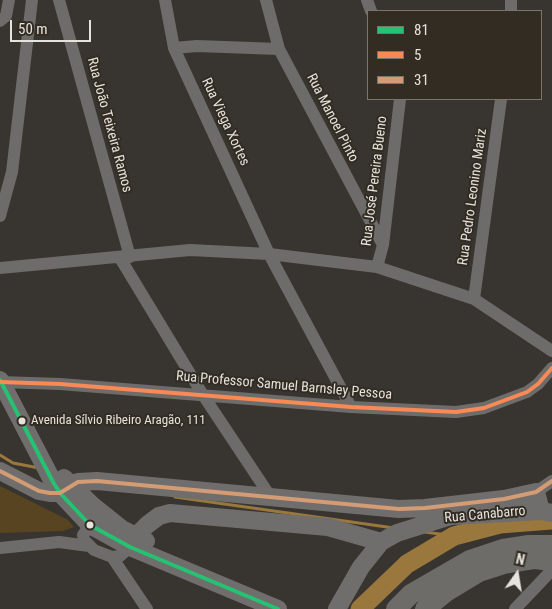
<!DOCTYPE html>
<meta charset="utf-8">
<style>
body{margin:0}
#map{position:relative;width:552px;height:609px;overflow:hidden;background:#383530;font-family:"Roboto Condensed",sans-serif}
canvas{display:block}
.legend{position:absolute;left:367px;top:10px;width:175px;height:90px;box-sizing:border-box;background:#322c23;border:1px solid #7a756d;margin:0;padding:6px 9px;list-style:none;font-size:15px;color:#e6e2dc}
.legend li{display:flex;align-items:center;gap:10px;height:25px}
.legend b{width:25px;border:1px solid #7a756d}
.north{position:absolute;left:492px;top:549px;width:50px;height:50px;-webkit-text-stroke:4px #322c23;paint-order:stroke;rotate:13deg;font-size:14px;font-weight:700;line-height:20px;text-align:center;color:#e6e2dc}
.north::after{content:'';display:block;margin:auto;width:18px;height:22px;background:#e6e2dc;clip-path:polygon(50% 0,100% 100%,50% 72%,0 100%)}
.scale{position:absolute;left:10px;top:20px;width:81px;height:22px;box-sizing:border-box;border:2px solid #e6e2dc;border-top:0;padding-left:6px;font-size:15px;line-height:18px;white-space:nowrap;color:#e6e2dc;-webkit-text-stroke:4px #322c23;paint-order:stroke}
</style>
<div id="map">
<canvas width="552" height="609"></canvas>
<ul class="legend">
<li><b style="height:6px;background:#26c172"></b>81</li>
<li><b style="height:6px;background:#f98a56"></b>5</li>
<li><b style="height:6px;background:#d39c74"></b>31</li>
</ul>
<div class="north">N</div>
<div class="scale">50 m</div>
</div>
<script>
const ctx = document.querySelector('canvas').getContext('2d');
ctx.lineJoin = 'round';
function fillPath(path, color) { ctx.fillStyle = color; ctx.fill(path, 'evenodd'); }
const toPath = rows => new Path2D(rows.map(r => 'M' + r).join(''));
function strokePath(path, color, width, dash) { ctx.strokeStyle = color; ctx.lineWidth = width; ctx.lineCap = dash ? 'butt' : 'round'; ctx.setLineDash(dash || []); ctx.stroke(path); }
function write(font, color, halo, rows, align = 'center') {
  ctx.font = font + ' "Roboto Condensed",sans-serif'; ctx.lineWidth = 4; ctx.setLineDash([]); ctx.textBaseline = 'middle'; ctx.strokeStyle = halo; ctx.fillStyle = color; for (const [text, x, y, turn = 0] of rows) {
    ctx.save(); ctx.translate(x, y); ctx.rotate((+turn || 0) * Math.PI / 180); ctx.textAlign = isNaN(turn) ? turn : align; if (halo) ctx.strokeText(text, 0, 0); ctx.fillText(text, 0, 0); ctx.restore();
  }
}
const green = toPath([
 [0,486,68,520,74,527,63,531,0,533]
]);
const stream = toPath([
 [0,455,13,463,39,468],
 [175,497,394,528],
 [425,532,454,536]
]);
const river = toPath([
 [360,609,407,564,454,536,500,524,552,520]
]);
const street = toPath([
 [59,0,130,257],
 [165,0,174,48,269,254,351,407],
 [266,0,279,49,383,245],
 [367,0,371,11],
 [511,11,511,0],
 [0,21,6,16,9,0],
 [174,48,197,46,279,49],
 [0,216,12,172,32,0],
 [120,258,203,395,270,496],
 [377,267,383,245,400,99],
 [0,268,190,250,269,254,377,267,474,299,552,351],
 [474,299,501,99],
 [1,382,60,384,351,407,456,412,484,408,527,392,538,384,552,368],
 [536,492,552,481],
 [90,525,83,535,84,540,94,550,112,557,120,556,130,547],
 [0,548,59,542,89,546],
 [112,557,147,609],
 [515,609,552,570]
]);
const secondary = toPath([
 [0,380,53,482,60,493,90,525,130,547,278,609],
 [0,471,39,491,50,493,60,493,78,482,97,481,399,509,425,508,504,499,536,492,541,511],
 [64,478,92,505,122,529,146,541],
 [130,547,136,536,147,525,159,516,170,513,328,527,381,542,397,533,451,516,541,511,552,513],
 [337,609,361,567,381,542]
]);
const primary = toPath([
 [396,609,411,594,470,560,503,549,529,545,552,545],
 [425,609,446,592,479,572,504,564,535,559,552,561]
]);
const bus1 = toPath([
 [0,380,53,482,60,493,90,525,130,547,278,609]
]);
const bus2 = toPath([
 [1,382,60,384,351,407,456,412,484,408,527,392,538,384,552,368]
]);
const bus3 = toPath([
 [0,471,39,491,50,493,60,493,78,482,97,481,399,509,425,508,504,499,536,492,552,481]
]);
const markers = [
 [22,421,4.5,"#e6e2dc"],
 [90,525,4.5,"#e6e2dc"]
];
const busNames = [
 ["Avenida Sílvio Ribeiro Aragão, 111",31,421]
];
const streetNames = [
 ["Rua Manoel Pinto",332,118,63],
 ["Rua Viega Xortes",225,122,65],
 ["Rua João Teixeira Ramos",109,125,75],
 ["Rua José Pereira Bueno",375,181,-83],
 ["Rua Pedro Leonino Mariz",473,197,-82],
 ["Rua Professor Samuel Barnsley Pessoa",284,386,5],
 ["Rua Canabarro",485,515,-5]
];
fillPath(green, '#584420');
strokePath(stream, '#9a783d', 3);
strokePath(river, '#9a783d', 19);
strokePath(street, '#6e6c6a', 12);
strokePath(secondary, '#706e6c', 18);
strokePath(primary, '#6e6c69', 20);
strokePath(bus1, '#26c172', 4);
strokePath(bus2, '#f98a56', 4);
strokePath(bus3, '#d39c74', 4);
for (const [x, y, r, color] of markers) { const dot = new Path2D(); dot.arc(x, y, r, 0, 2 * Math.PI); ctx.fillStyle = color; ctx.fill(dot); strokePath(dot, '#322c23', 2); }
write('13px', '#e6e2dc', '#322c23', busNames, 'left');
write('14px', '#e6e2dc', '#322c23', streetNames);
</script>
